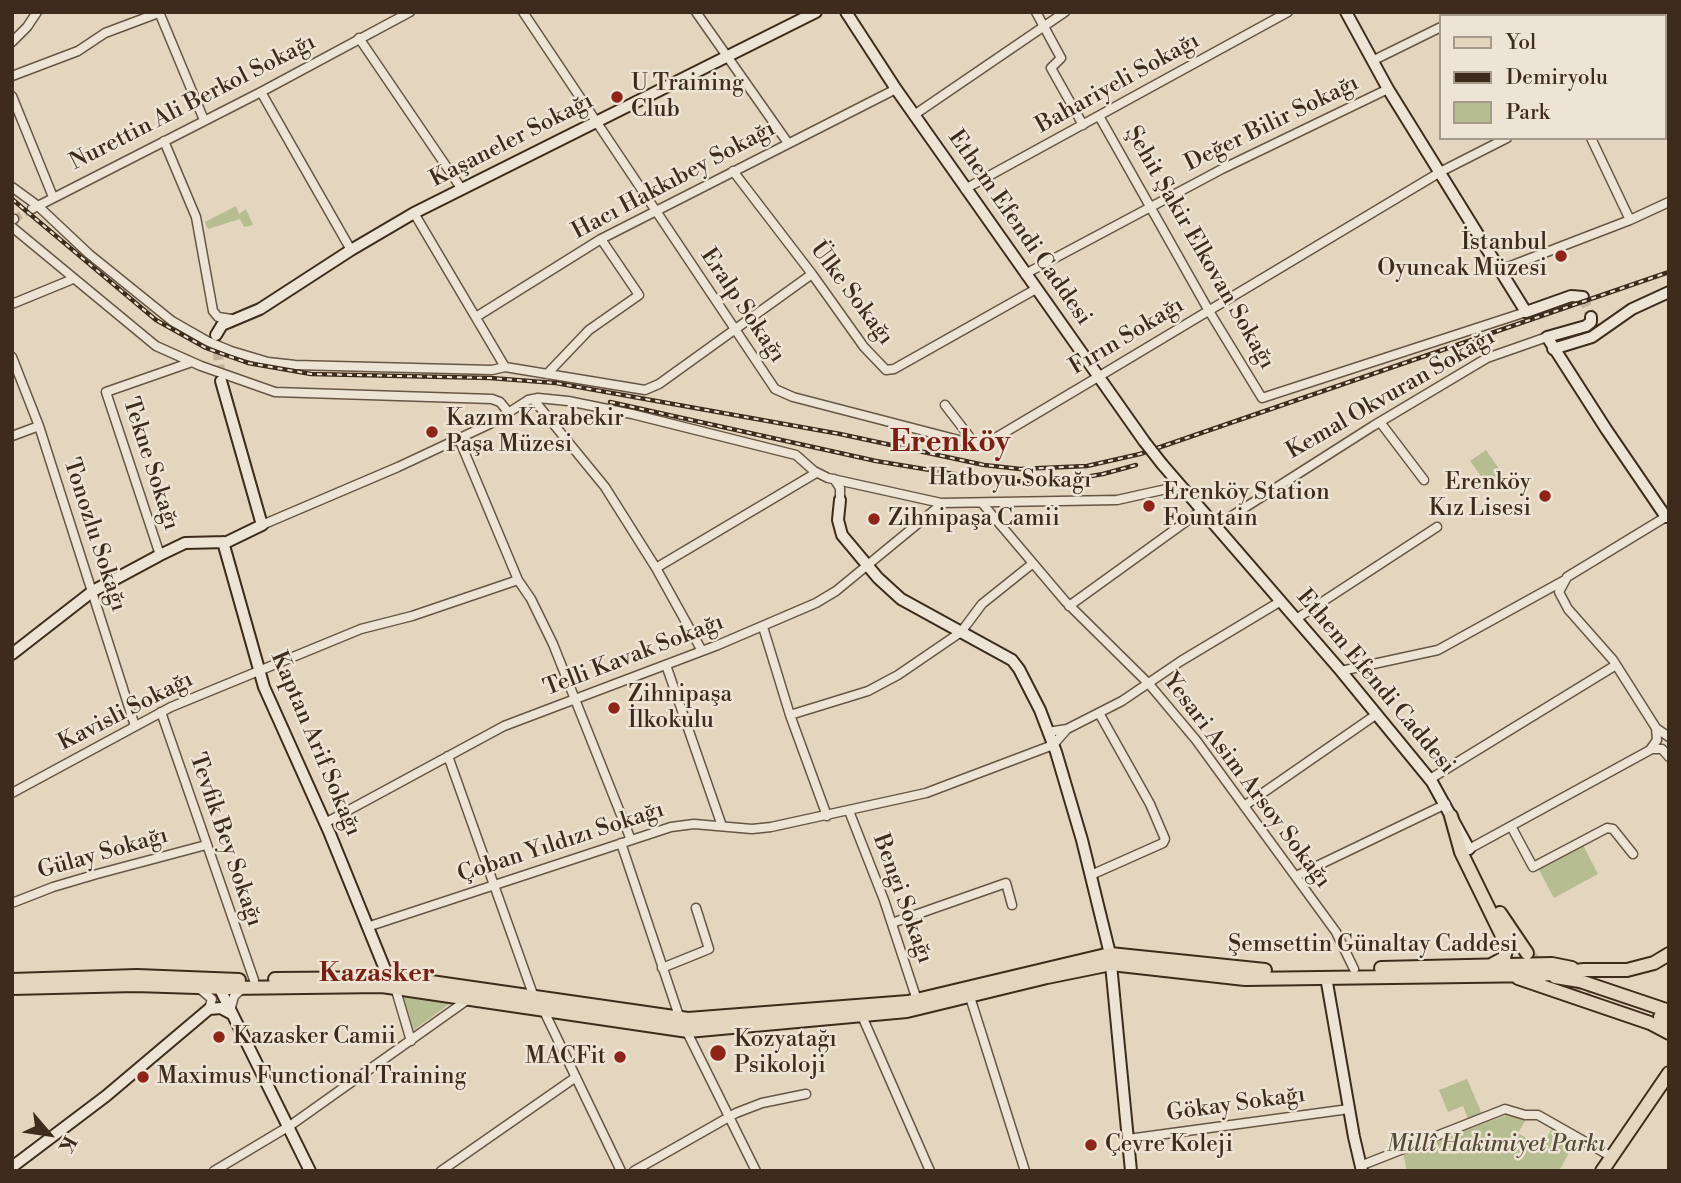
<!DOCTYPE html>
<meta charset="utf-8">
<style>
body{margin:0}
#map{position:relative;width:1681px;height:1183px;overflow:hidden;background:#e4d5be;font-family:"Libre Bodoni",serif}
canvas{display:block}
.frame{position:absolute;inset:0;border:14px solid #3d2c1b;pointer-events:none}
.legend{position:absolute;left:1439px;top:14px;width:228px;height:126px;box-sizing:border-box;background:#ede4d5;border:2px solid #a79a8b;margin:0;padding:9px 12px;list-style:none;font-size:21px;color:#3d2c1b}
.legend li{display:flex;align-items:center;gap:14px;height:35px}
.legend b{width:35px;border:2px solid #a79a8b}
.north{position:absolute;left:14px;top:1099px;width:70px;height:70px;-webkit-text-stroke:5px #ede4d5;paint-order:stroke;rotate:119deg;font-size:19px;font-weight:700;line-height:28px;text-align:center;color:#3d2c1b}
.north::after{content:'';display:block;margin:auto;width:24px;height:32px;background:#3d2c1b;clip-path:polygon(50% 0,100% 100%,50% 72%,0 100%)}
</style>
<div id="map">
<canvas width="1681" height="1183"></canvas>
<div class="frame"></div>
<ul class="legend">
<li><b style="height:9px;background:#e4d5be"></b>Yol</li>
<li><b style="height:9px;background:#3d2c1b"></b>Demiryolu</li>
<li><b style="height:19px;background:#b5bd91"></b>Park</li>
</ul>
<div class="north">K</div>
</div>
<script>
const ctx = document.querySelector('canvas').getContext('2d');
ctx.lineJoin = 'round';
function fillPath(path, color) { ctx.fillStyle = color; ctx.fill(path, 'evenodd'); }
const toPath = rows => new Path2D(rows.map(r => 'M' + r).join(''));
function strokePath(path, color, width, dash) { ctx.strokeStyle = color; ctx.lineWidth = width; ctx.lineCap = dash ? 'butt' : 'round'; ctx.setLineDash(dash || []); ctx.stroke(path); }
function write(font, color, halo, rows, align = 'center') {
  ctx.font = font + ' "Libre Bodoni",serif'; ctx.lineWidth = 5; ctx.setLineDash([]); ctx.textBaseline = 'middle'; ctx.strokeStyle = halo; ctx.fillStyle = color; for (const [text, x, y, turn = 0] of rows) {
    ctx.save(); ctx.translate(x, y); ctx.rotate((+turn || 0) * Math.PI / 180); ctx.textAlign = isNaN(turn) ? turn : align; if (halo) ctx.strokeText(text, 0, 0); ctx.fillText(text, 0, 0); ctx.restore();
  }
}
const green = toPath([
 [236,206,239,214,246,209,253,225,244,227,240,219,208,229,205,222],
 [1486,450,1504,476,1489,487,1470,461],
 [1582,843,1598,874,1554,898,1537,866],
 [403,995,452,1002,414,1030],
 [1467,1079,1482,1114,1468,1119,1463,1106,1448,1112,1439,1090],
 [1515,1112,1527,1118,1518,1133,1541,1147,1553,1127,1576,1140,1559,1171,1407,1171,1403,1153]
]);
const streetTunnel = toPath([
 [14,219,32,209]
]);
const secondaryTunnel = toPath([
 [1583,297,1591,317],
 [216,335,221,381]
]);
const primaryTunnel = toPath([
 [1527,953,1553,977,1591,994]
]);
const street = toPath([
 [159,12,204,120],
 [523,12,775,389,793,397,978,445,992,440,1098,377,1442,171,1507,138],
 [696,12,788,143],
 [1036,12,1061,58,1051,68,1083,125],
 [1464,16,1472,12],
 [359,38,461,188],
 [12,42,27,27,37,12],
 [1372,61,1441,27],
 [1665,61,1669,59],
 [12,76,78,51,105,33,161,12],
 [261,92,351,250],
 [12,96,53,197],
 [914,115,1065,12],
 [1099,116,1209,311,1262,398,1526,312],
 [1591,138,1630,220],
 [164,141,196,217,213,311,218,317,232,319],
 [733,171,812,274,864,347,886,370,894,369,1036,289],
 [12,187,38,206,89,254,172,321,207,341,231,351,268,362,295,365,492,370,505,367,645,390,659,384,812,274],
 [965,189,1288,12],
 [32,209,261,92,410,12],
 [414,213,505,367],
 [12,220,14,219],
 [12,227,156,346,201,366,275,392,492,399,500,402,509,413],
 [1500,270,1630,220,1669,202],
 [1025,274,1222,169,1388,89],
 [12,304,73,279],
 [476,317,601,239,896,89],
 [12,357,39,426,135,726],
 [547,374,589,330,639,295,601,239],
 [533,399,605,487,656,568,702,651],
 [945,405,975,444],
 [1380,422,1424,480],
 [12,436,39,426],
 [459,439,518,580,531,599,553,644,631,840],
 [834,479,840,488,840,500],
 [982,503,1065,601,1149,684,1196,740,1336,932,1354,969],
 [1669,515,1567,577,1559,592,1568,609,1613,660,1656,728,1669,737],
 [262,525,398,467,494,422,528,400,538,398,568,401,632,414,796,455,814,471,828,478,941,503,1117,500,1180,486],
 [1216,526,1373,426,1487,358,1547,337],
 [160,555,106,392,192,362],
 [656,568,816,473],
 [1069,606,1202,510],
 [1296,619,1437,527],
 [763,627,790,715,827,816],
 [666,665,722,826],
 [1341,671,1438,650,1563,581],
 [161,712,254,980],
 [790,715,868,691,898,675,961,632,982,604,1032,564],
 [1048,732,1067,729,1122,701,1181,661,1281,601],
 [1652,749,1662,749,1669,757],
 [448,756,535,1000],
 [1430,779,1616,665],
 [12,793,171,707,361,629,412,616,518,580],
 [1244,806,1377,714],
 [849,811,884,900,917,1000],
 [325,823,504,726,718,645,816,603,836,591,943,503],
 [1511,826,1533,867,1607,828,1613,829,1633,854],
 [621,843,679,1016,756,1171],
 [1469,849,1650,750,1657,740,1656,728],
 [1091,875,1163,843,1165,839,1150,804,1099,713],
 [1296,876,1446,804],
 [12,903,53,887,97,874,206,845],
 [892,923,1006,883,1012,905],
 [367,927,671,827,694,824,752,829,771,827,926,793,1053,745,1067,729],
 [662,968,709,949,696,908],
 [395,987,411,1041],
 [200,989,212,999,209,1009],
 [970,997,1025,1171],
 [543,1009,621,1171],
 [230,1011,234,996,243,988],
 [862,1016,930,1171],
 [1128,1139,1349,1109],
 [1360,1166,1505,1109,1525,1115,1538,1115,1612,1157],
 [214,1171,291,1125,470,998],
 [441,1171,576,1077],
 [634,1171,736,1113,762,1103,806,1094]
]);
const secondary = toPath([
 [846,12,896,89,1144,441],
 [1346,12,1388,89,1526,312,1571,296,1583,297],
 [1591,317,1591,322,1586,326,1547,337,1606,429,1666,517,1669,516],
 [216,335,222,325,260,309,351,250,414,213,816,12],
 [1553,349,1592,337,1632,309,1669,292],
 [1162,464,1341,671,1432,782,1469,849],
 [840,500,838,520,842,535,878,578,901,599,1012,660,1019,669,1040,710,1056,752,1082,840,1110,954,1131,1171],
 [223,542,264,687,330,834,391,984],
 [12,654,93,591,160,555,185,543,227,542,262,525,221,381],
 [1326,977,1354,1137,1362,1171],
 [216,981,310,1171],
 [12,1167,106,1096,209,1009,221,1008,232,1014]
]);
const primary = toPath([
 [1451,816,1461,852,1507,946,1504,958,1491,965],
 [1500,913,1527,953],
 [1381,968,1552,964,1572,968],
 [1555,977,1580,981,1669,1011],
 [1518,978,1650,1023,1669,1033],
 [275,979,403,978,688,1019,908,1002,1110,954,1265,970],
 [12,980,137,976,239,980],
 [12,988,135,985,228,988,382,986,688,1031,907,1011,1047,977,1111,964,1245,979,1541,975,1584,970,1627,970,1654,963,1669,954],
 [1660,1017,1669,1022],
 [1602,1171,1669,1073]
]);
const rail = toPath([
 [12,199,156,320,206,348,248,363,311,374,490,378,556,383,840,434,984,465,1020,469,1087,466,1140,454,1669,272],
 [610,402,876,461,978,478,1028,482,1068,480,1103,474,1136,465]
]);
const secondaryBridge = toPath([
 [1144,441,1162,464]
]);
const markers = [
 [617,97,7,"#8f2418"],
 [1561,256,7,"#8f2418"],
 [432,432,7,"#8f2418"],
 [1545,496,7,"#8f2418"],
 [1149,506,7,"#8f2418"],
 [874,519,7,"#8f2418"],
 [614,708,7,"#8f2418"],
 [219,1037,7,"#8f2418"],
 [718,1053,9,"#8f2418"],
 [620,1057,7,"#8f2418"],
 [143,1077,7,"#8f2418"],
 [1091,1145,7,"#8f2418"]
];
const poiNames = [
 ["U Training",631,84],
 ["Club",631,110],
 ["İstanbul",1547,243,"right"],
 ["Oyuncak Müzesi",1547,269,"right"],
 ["Kazım Karabekir",446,419],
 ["Paşa Müzesi",446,445],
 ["Erenköy",1531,483,"right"],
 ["Kız Lisesi",1531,509,"right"],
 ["Erenköy Station",1163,493],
 ["Fountain",1163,519],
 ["Zihnipaşa Camii",888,519],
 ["Zihnipaşa",628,695],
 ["İlkokulu",628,721],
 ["Kazasker Camii",233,1037],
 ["Kozyatağı",734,1040],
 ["Psikoloji",734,1066],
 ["MACFit",606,1057,"right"],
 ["Maximus Functional Training",157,1077],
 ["Çevre Koleji",1105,1145]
];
const streetNames = [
 ["Bahariyeli Sokağı",1118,84,-29],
 ["Nurettin Ali Berkol Sokağı",193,103,-27],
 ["Değer Bilir Sokağı",1272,124,-26],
 ["Kaşaneler Sokağı",512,141,-27],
 ["Hacı Hakkıbey Sokağı",674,181,-28],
 ["Ethem Efendi Caddesi",1019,228,55],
 ["Şehit Şakir Elkovan Sokağı",1199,248,60],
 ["Ülke Sokağı",851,294,53],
 ["Eralp Sokağı",742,306,56],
 ["Fırın Sokağı",1127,337,-31],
 ["Kemal Okvuran Sokağı",1391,395,-30],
 ["Tekne Sokağı",150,464,72],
 ["Hatboyu Sokağı",1010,480,1],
 ["Tonozlu Sokağı",94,535,72],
 ["Telli Kavak Sokağı",634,656,-21],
 ["Ethem Efendi Caddesi",1375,682,50],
 ["Kavisli Sokağı",126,712,-27],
 ["Kaptan Arif Sokağı",315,744,67],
 ["Yesari Asim Arsoy Sokağı",1246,781,53],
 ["Tevfik Bey Sokağı",225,840,71],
 ["Çoban Yıldızı Sokağı",561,843,-18],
 ["Gülay Sokağı",103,854,-16],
 ["Bengi Sokağı",902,899,70],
 ["Şemsettin Günaltay Caddesi",1373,945],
 ["Gökay Sokağı",1236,1105,-8]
];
const parkNames = [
 ["Millî Hakimiyet Parkı",1496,1145]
];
const quarterNames = [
 ["Kazasker",377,975]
];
const districtNames = [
 ["Erenköy",950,444]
];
fillPath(green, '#b5bd91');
strokePath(streetTunnel, '#c3b39d', 8, [8, 4]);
strokePath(secondaryTunnel, '#c3b39d', 10, [10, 5]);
strokePath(primaryTunnel, '#c3b39d', 12, [12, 6]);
strokePath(street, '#675644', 11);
strokePath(secondary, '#3d2c1b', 14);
strokePath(primary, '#3d2c1b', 16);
strokePath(street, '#ede4d5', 8);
strokePath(secondary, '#ede4d5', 10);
strokePath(primary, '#e4d5be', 12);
strokePath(rail, '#3d2c1b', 4.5);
strokePath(rail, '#ede4d5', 2, [5]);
strokePath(secondaryBridge, '#3d2c1b', 14, []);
strokePath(secondaryBridge, '#ede4d5', 10);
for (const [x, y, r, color] of markers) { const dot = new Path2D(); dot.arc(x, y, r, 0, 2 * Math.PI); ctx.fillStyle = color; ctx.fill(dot); strokePath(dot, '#ede4d5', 2.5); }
write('23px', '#3d2c1b', '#ede4d5', poiNames, 'left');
write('23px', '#3d2c1b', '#ede4d5', streetNames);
write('italic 23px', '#554933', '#ede4d5', parkNames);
write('bold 26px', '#7a1f14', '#ede4d5', quarterNames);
write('bold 30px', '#7a1f14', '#ede4d5', districtNames);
</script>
